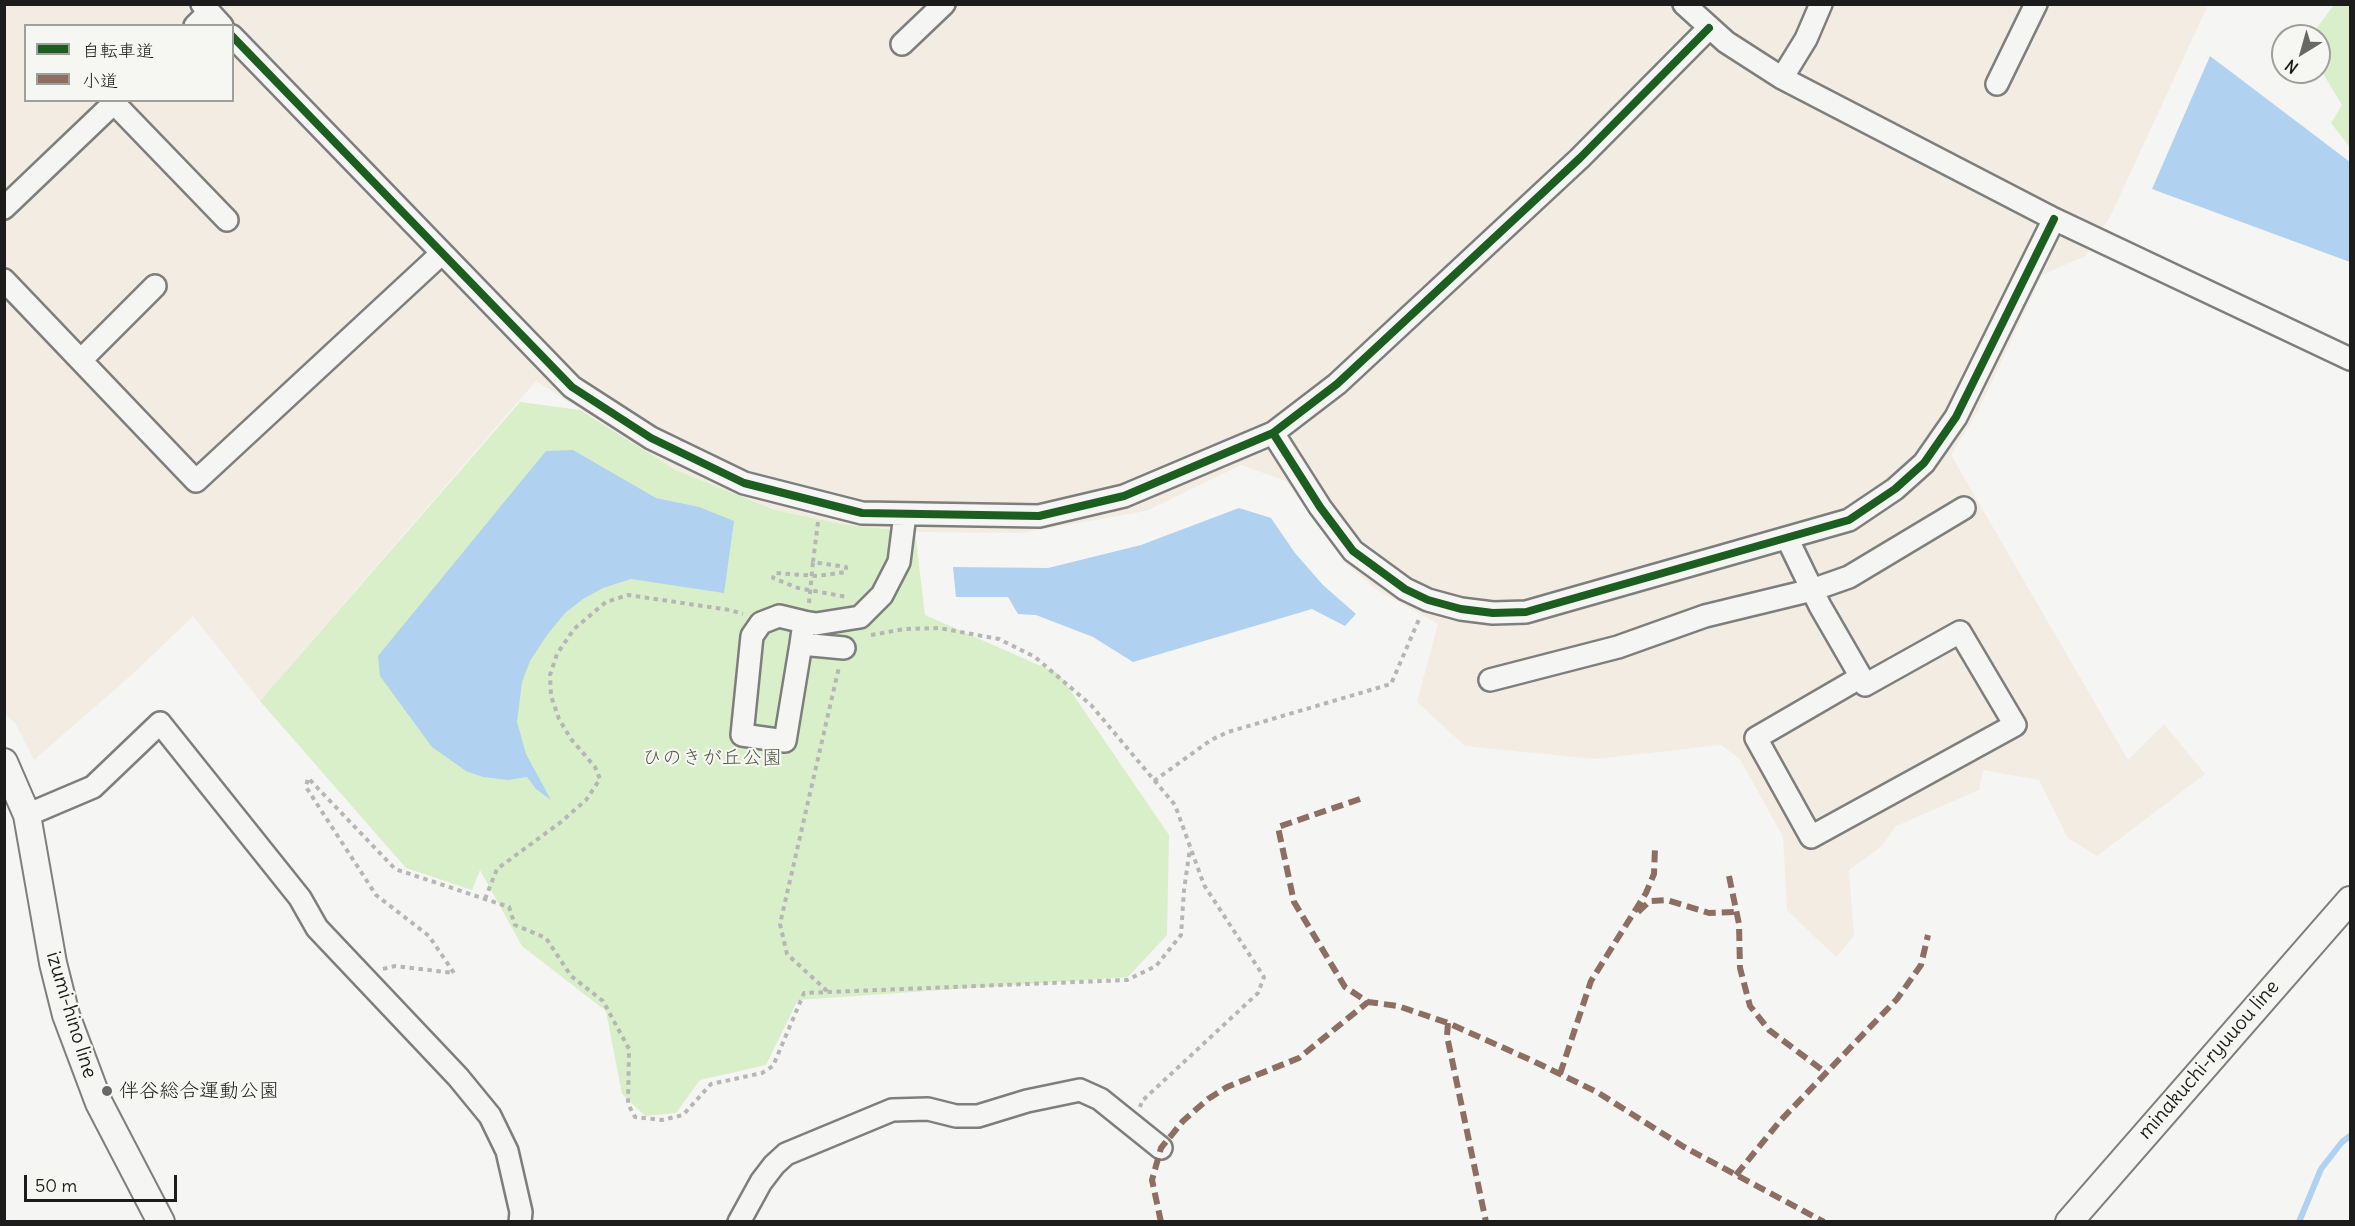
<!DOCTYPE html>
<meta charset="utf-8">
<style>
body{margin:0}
#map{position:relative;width:2355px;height:1226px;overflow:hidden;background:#f5f5f3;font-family:Delius,"Klee One",sans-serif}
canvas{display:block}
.frame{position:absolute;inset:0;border:6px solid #1c1c1c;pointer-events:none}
.legend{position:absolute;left:24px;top:24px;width:210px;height:78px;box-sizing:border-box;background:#f6f6f2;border:2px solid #9f9f9c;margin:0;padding:8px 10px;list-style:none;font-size:18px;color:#1c1c1c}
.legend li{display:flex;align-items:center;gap:12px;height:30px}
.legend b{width:30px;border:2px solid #9f9f9c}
.north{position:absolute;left:2271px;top:24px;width:60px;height:60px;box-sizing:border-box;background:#f6f6f2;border:2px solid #9f9f9c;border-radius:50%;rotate:217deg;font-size:16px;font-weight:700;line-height:24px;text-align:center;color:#1c1c1c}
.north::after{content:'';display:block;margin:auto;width:21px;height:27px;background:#686867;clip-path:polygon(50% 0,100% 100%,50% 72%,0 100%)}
.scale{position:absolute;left:24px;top:1175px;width:153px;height:27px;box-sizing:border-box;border:3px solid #1c1c1c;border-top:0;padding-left:8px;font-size:18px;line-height:21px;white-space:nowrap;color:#1c1c1c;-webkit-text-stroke:4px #f6f6f2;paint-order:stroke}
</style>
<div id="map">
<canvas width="2355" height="1226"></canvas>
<div class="frame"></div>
<ul class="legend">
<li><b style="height:8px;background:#1b5e20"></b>自転車道</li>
<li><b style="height:8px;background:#8d6e63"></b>小道</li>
</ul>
<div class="north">N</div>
<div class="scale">50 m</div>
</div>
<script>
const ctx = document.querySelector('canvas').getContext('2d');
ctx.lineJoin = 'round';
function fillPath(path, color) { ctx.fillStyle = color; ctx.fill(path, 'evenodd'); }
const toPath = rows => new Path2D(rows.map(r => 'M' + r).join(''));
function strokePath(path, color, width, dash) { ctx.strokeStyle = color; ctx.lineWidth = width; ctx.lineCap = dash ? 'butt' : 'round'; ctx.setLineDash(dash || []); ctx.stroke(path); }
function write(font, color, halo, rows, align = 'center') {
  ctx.font = font + ' Delius,"Klee One",sans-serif'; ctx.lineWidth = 4.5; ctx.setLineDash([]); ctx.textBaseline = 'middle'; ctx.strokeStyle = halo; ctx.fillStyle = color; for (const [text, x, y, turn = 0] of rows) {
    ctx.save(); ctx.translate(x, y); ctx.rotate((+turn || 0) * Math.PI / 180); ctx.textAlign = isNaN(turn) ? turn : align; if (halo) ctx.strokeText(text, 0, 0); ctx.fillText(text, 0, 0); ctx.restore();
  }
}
const built = toPath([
 [5,5,2208,5,2111,215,2085,256,2042,275,1979,409,1951,455,2128,760,2164,724,2205,774,2097,856,2068,838,2039,780,1983,770,1979,790,1896,826,1882,846,1849,870,1854,936,1836,957,1787,910,1783,837,1740,759,1721,745,1595,759,1465,746,1417,702,1438,624,1376,589,1345,563,1286,481,1241,465,1146,511,1021,533,915,532,847,525,775,510,676,470,536,381,260,701,193,616,135,672,34,760,15,723,5,714],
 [26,26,232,26,232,100,26,100]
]);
const green = toPath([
 [2334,5,2350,5,2350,144,2349,146,2331,123,2342,105,2319,67,2328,39,2316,29],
 [520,402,580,410,676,470,775,510,847,525,915,532,925,615,1059,674,1169,835,1167,935,1128,977,798,1000,766,1065,700,1080,676,1113,645,1116,622,1094,606,1011,522,946,480,870,472,890,406,868,260,701]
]);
const water = toPath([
 [2210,56,2350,162,2350,262,2152,189],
 [573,450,656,498,699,507,734,521,724,593,631,579,603,588,583,599,565,613,547,635,530,661,522,682,517,722,526,754,551,800,536,789,527,777,508,780,483,777,466,771,432,747,380,676,378,656,546,451],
 [1239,508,1271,518,1295,553,1323,585,1356,614,1345,626,1312,609,1133,662,1093,637,1036,615,1018,614,1008,597,956,597,953,567,1048,568,1141,545]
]);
const stream = toPath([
 [2299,1222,2321,1169,2342,1142,2350,1136]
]);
const path = toPath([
 [818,522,813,562,846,567,846,572,817,576,775,573,773,578,798,588,847,597],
 [809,603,813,562],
 [871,635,905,629,939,628,999,639,1035,657,1091,705,1175,805,1204,885,1264,977,1258,993,1142,1101,1140,1107],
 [1154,781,1211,740,1228,732,1391,684,1420,617],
 [485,899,497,869,561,822,586,800,600,779,595,767,571,739,559,719,551,696,550,675,557,654,574,629,606,602,628,595,730,610,743,614],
 [383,969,395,966,454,973,429,936,376,895,306,787,308,778,395,869,509,907,515,925,546,938,571,976,603,1001,629,1049,628,1104,635,1117,662,1120,683,1115,711,1084,762,1073,773,1066,804,993,1127,980,1156,966,1181,935,1184,890,1190,848],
 [827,991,787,954,780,924,839,667]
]);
const minor = toPath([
 [202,4,222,26],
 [1684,4,1726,42,1782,78,2054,219,2350,359],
 [195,26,209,12],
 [232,36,572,387,651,438,744,483,862,513,1039,516,1124,496,1273,433,1337,384,1580,158,1709,28],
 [902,44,944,4],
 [1782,78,1806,39,1821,4],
 [1997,84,2036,4],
 [114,103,227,220],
 [4,208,117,100],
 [4,280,196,481,441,254],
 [81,360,155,286],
 [1273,433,1320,507,1353,551,1405,589,1428,600,1461,609,1493,613,1526,612,1554,604,1849,520,1895,489,1924,463,1956,417,2054,219],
 [1787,538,1820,606,1861,677,1865,685,1960,632,2015,725,1811,837,1756,738,1861,677],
 [801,644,785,741,742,735,752,636,761,623,779,616,804,622],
 [844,648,801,644,804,622,816,624,860,617,882,595,899,562,905,514],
 [1490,680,1618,647,1705,616,1812,590,1849,577,1964,508],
 [27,815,93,787,160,723,300,898,317,928,458,1077,490,1116,507,1151,521,1212,520,1222],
 [739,1222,761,1182,774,1165,786,1154,892,1110,928,1109,956,1116,978,1116,1027,1101,1080,1090,1100,1099,1161,1148]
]);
const major = toPath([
 [4,762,27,815,53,963,66,1015,99,1103,161,1222],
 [2069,1222,2350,900]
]);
const quiet = toPath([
 [1360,799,1278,827,1294,902,1345,987,1368,1002,1398,1006,1448,1023,1533,1061,1597,1092,1684,1147,1824,1222],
 [1729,876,1739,924,1740,968,1750,1006,1769,1030,1825,1072],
 [1638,912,1650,901,1667,900,1709,913,1736,912],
 [1448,1023,1447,1036,1486,1222],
 [1560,1074,1591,981,1646,893,1654,874,1655,848],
 [1736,1175,1780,1121,1897,999,1921,965,1928,935],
 [1161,1222,1152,1180,1161,1148,1183,1121,1208,1099,1227,1087,1299,1058,1368,1002]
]);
const cycleway = toPath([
 [232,36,572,387,651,438,744,483,862,513,1039,516,1124,496,1273,433,1337,384,1580,158,1709,28],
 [1273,433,1320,507,1353,551,1405,589,1428,600,1461,609,1493,613,1526,612,1554,604,1849,520,1895,489,1924,463,1956,417,2054,219]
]);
const markers = [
 [107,1091,6,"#686867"]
];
const parkNames = [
 ["ひのきが丘公園",712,758]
];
const streetNames = [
 ["izumi-hino line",71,1015,73],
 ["minakuchi-ryuuou line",2209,1060,-49]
];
const poiNames = [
 ["伴谷総合運動公園",119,1091]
];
fillPath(built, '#f2ece3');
fillPath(green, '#d8efc9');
fillPath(water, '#b0d1ef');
strokePath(stream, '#b0d1ef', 6);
strokePath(minor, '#7e7e7d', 26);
strokePath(major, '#7e7e7d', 30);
strokePath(path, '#b6b6b5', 4, [4.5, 4.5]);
strokePath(minor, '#f5f5f3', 21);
strokePath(major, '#f5f5f3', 26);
strokePath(quiet, '#8d6e63', 6, [12, 6]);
strokePath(cycleway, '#1b5e20', 8);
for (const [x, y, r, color] of markers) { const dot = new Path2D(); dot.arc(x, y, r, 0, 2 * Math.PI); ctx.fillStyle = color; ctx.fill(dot); strokePath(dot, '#f6f6f2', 2); }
write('20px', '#4e5a45', '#f6f6f2', parkNames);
write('20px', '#1c1c1c', '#f6f6f2', streetNames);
write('20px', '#1c1c1c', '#f6f6f2', poiNames, 'left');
</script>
